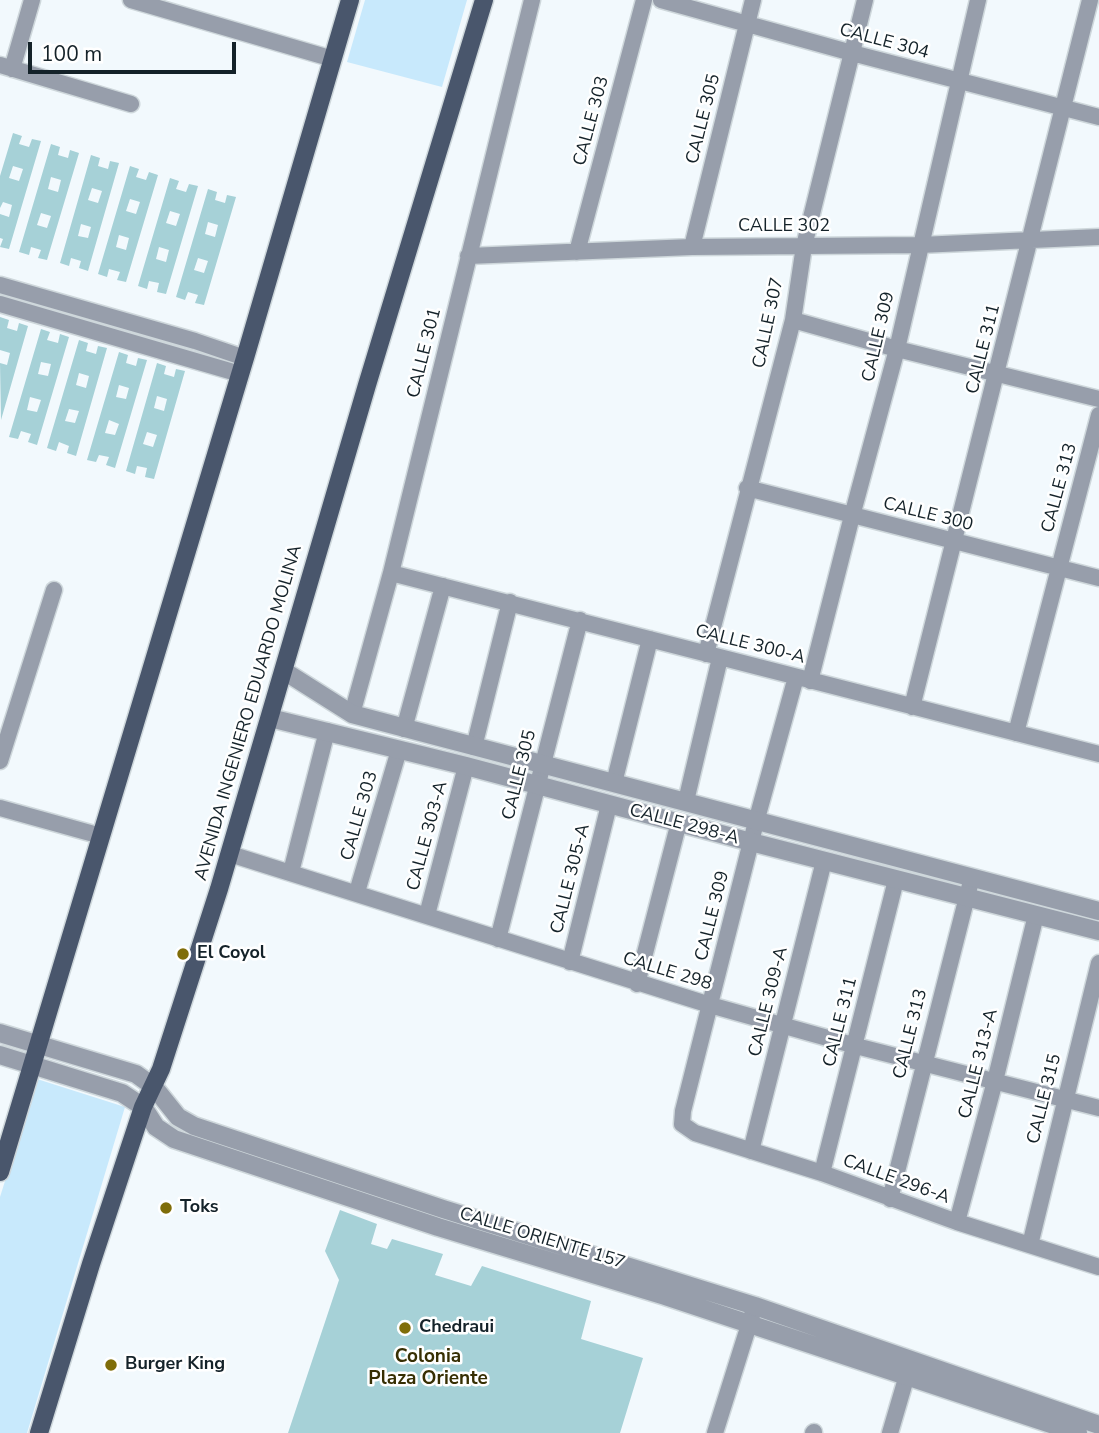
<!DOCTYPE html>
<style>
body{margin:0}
#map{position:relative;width:1099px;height:1433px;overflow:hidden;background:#f2f9fd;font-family:"Nunito Sans",sans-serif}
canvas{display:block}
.scale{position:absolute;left:28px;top:42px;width:208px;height:32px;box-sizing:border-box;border:4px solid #142229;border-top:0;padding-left:9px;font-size:21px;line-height:24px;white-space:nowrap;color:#142229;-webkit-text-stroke:5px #fff;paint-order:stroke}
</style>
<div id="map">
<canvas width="1099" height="1433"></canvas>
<div class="scale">100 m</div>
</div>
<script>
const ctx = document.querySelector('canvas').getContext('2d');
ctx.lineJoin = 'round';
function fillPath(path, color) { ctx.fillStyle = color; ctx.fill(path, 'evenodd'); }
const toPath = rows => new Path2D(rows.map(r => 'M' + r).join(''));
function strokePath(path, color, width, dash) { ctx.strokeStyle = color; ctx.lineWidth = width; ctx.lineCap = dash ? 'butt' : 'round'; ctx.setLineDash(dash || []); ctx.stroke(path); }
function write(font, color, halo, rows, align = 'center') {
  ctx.font = font + ' "Nunito Sans",sans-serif'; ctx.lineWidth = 5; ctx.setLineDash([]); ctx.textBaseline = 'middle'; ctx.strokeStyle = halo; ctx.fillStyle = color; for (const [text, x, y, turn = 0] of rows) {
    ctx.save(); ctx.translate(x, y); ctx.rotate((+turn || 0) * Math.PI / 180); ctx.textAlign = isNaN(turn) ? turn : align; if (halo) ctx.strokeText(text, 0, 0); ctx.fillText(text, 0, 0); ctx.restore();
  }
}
const green = toPath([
 [365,0,467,0,442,87,347,62],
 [37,1079,125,1107,27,1433,0,1433,0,1197]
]);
const building = toPath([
 [13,133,22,136,19,144,29,147,32,139,41,141,9,249,0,247,3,239,0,238,0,214,9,217,12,205,3,202,0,208,0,176],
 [13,166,23,169,19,181,9,178],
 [51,144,60,147,58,155,68,158,70,150,79,153,47,260,38,258,41,250,31,247,29,255,19,252],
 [51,177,61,180,58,192,48,189],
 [41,213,51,216,47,228,37,225],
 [91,155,100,158,98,166,108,169,110,161,119,163,88,271,79,268,81,261,71,258,69,266,60,263],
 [92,188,102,191,98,203,88,200],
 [81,224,91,227,88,238,78,236],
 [130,166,139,169,136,177,146,180,149,172,158,175,126,282,117,280,120,272,109,269,107,277,98,274],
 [130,199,140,202,136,214,126,211],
 [119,235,129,238,126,250,116,247],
 [170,178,179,181,176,189,186,192,189,184,198,186,166,294,157,292,159,283,149,281,147,289,138,286],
 [170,211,180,214,176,226,166,223],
 [159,247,169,250,166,262,156,259],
 [208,189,217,192,215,200,225,203,227,195,236,197,204,305,195,303,198,295,188,292,185,300,176,297],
 [208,222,218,225,215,237,205,234],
 [198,258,208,261,204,273,194,270],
 [0,317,9,320,7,328,17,331,19,323,28,326,1,420,0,363,7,365,10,353,0,350],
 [41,329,50,332,47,340,58,343,60,334,69,337,37,445,28,442,31,434,21,431,18,439,9,437],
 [41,362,51,364,48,376,38,374],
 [30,397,41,400,37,412,27,410],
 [79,340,88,343,86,351,96,354,98,346,107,348,76,456,67,453,69,446,59,442,56,451,47,448],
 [79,373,89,376,86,388,76,385],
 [69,409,79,411,75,423,65,421],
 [119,352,128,355,126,363,136,366,138,358,147,360,115,468,106,465,109,457,99,455,96,462,87,460],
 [119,385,129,388,126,399,116,397],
 [109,420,119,424,115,435,105,433],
 [157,363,166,366,164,374,174,377,176,369,185,371,154,479,145,477,147,468,137,466,135,474,126,471],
 [157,396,167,399,164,411,154,408],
 [147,432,157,435,153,447,143,444],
 [340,1210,377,1224,371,1244,387,1249,392,1239,443,1254,435,1275,471,1286,482,1266,591,1301,581,1339,643,1358,620,1433,288,1433,339,1280,325,1251]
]);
const minor = toPath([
 [131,0,333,59],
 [661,0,852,53,1099,117],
 [0,65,131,104],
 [12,69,32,0],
 [692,247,753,0],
 [577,252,644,0],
 [468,256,692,247,920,245,1099,237],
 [0,285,195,341,245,358],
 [0,304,240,374],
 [793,320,897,349,1099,399],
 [747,488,1099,578],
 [391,573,1099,754],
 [706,654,793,320,804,246,865,0],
 [796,677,756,822,683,1111,682,1124,695,1133,822,1173,957,1222,1099,1267],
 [810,681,852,516,897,349,978,0],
 [912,707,1090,0],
 [352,714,391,573,532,0],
 [404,729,443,586],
 [1016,733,1099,415],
 [474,747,510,602],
 [0,761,54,590],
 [614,783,650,639],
 [686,801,720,658],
 [0,808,101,836],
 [230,854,710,1005,856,1046,1099,1108],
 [291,872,327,731],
 [357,892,399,750],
 [427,915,466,766],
 [498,939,580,620],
 [570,962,609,805],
 [637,984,679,822],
 [751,1151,824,861],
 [822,1173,896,880],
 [890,1199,970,885],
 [957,1222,995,1081,1036,915],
 [1030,1245,1099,963],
 [715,1433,753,1312],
 [813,1433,814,1432],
 [890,1433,910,1365]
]);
const tertiary = toPath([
 [284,671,352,714,1099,911],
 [270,718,466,766,751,842,1099,931],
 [0,1033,136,1074,154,1087,178,1117,194,1126,443,1209,755,1306,1099,1425],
 [0,1055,122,1093,143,1107,156,1127,174,1139,438,1227,665,1296,1078,1433]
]);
const primary = toPath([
 [0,1172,245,358,350,0],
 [39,1433,91,1264,143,1107,161,1069,219,889,367,385,484,0]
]);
const markers = [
 [183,954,7,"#7f6d09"],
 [166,1208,7,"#7f6d09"],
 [405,1328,7,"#7f6d09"],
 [111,1365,7,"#7f6d09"]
];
const streetNames = [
 ["CALLE 304",884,42,15],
 ["CALLE 305",704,119,-76],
 ["CALLE 303",592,121,-75],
 ["CALLE 302",784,227],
 ["CALLE 307",769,323,-78],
 ["CALLE 309",879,337,-77],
 ["CALLE 311",984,349,-76],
 ["CALLE 301",425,353,-76],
 ["CALLE 313",1060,488,-75],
 ["CALLE 300",928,515,14],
 ["CALLE 300-A",750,645,14],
 ["AVENIDA INGENIERO EDUARDO MOLINA",249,713,-74],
 ["CALLE 305",520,775,-76],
 ["CALLE 303",360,816,-74],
 ["CALLE 298-A",684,825,15],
 ["CALLE 303-A",428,836,-75],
 ["CALLE 305-A",571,879,-76],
 ["CALLE 309",713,916,-76],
 ["CALLE 298",667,972,17],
 ["CALLE 309-A",769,1002,-76],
 ["CALLE 311",841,1022,-76],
 ["CALLE 313",911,1034,-76],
 ["CALLE 313-A",979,1064,-76],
 ["CALLE 315",1045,1099,-76],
 ["CALLE 296-A",896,1180,20],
 ["CALLE ORIENTE 157",542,1239,17]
];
const poiNames = [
 ["El Coyol",197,954],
 ["Toks",180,1208],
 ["Chedraui",419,1328],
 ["Burger King",125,1365]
];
const neighbourhoodNames = [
 ["Colonia",428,1357],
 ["Plaza Oriente",428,1379]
];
fillPath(green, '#c8e9fc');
fillPath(building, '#a6d1d7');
strokePath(minor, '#ced7db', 19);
strokePath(tertiary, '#ced7db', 21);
strokePath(primary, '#ced7db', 21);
strokePath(minor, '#979eab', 16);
strokePath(tertiary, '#979eab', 18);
strokePath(primary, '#49566c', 18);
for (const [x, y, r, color] of markers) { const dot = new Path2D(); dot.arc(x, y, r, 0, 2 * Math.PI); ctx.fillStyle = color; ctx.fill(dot); strokePath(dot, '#fff', 2.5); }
write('18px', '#142229', '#fff', streetNames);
write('bold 18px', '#142229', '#fff', poiNames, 'left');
write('bold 19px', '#372f03', '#fff', neighbourhoodNames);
</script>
